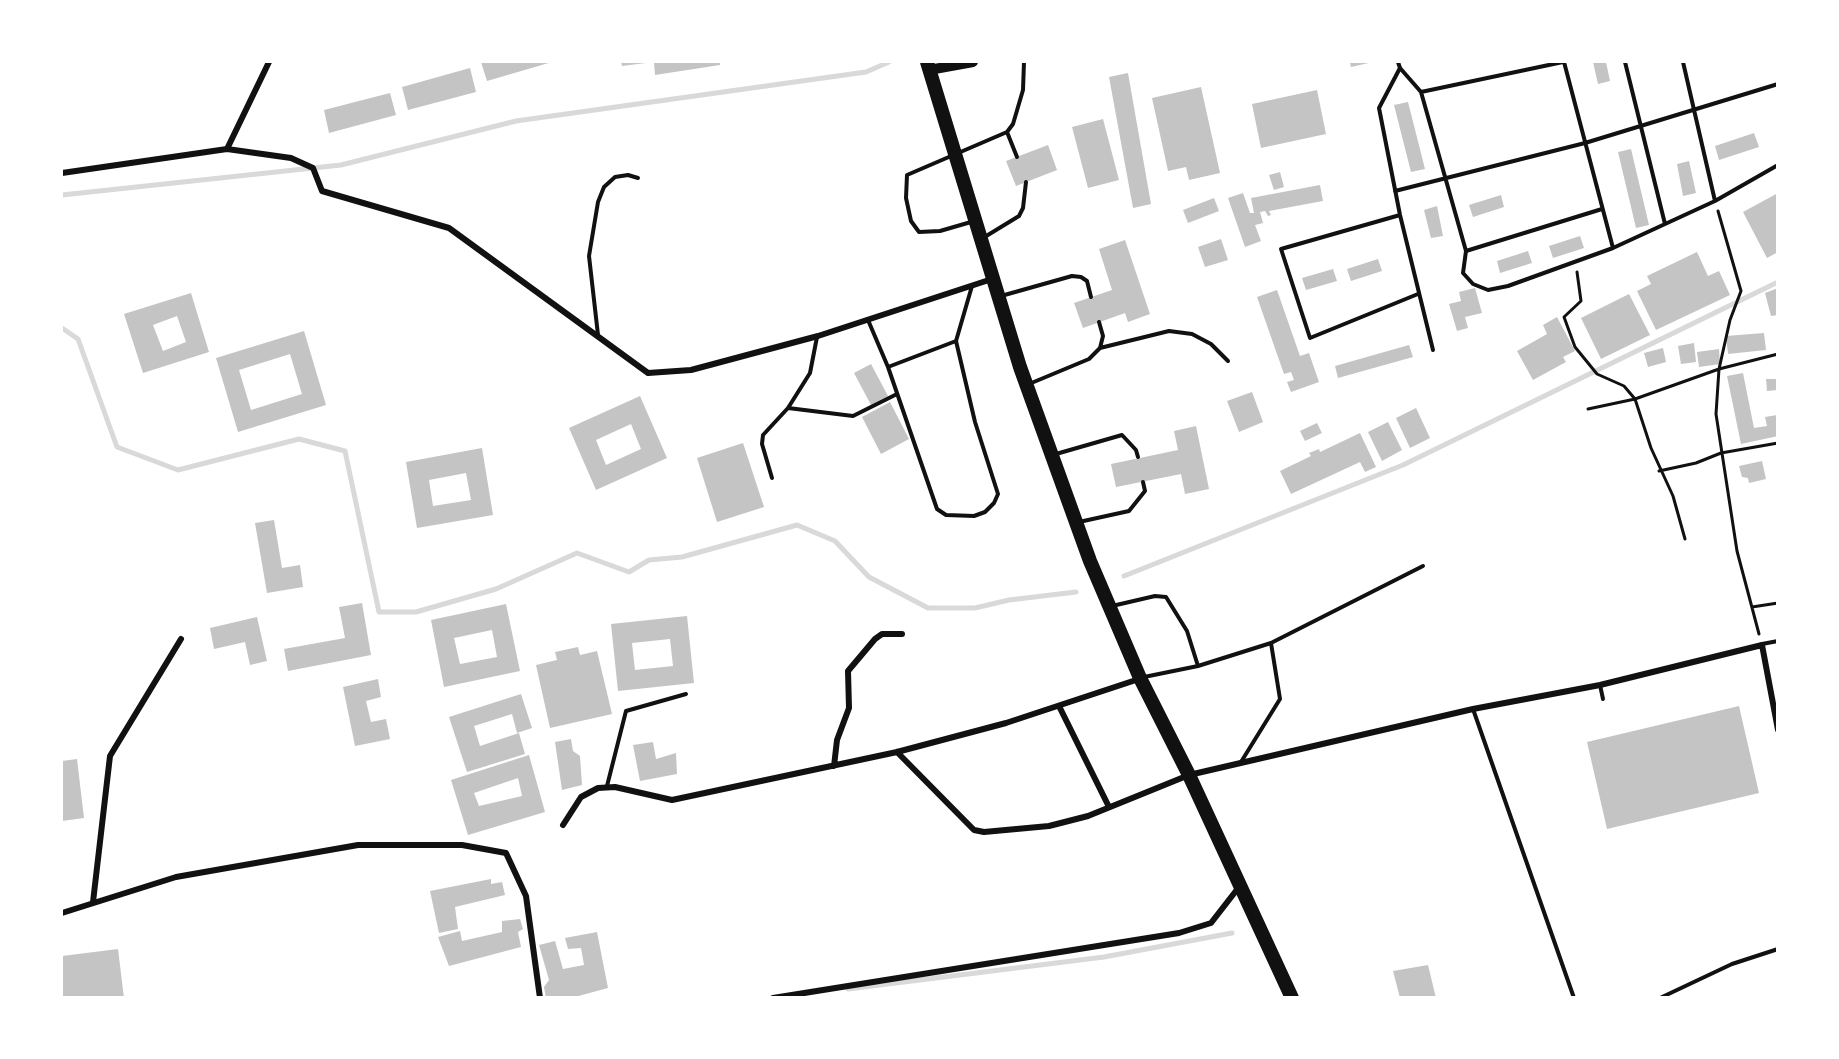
<!DOCTYPE html>
<style>
body{margin:0}
#map{position:relative;width:1839px;height:1059px;overflow:hidden;background:#fff;font-family:"Libre Baskerville",serif}
canvas{display:block}
.frame{position:absolute;inset:0;border:63px solid #fff;pointer-events:none}
</style>
<div id="map">
<canvas width="1839" height="1059"></canvas>
<div class="frame"></div>
</div>
<script>
const ctx = document.querySelector('canvas').getContext('2d');
ctx.lineJoin = 'round';
const toPath = rows => new Path2D(rows.map(r => 'M' + r).join(''));
function strokePath(path, color, width, dash) { ctx.strokeStyle = color; ctx.lineWidth = width; ctx.lineCap = dash ? 'butt' : 'round'; ctx.setLineDash(dash || []); ctx.stroke(path); }
function fillPath(path, color) { ctx.fillStyle = color; ctx.fill(path, 'evenodd'); }
const stream = toPath([
 [62,195,341,165,516,121,866,72,889,62],
 [62,328,78,339,117,447,178,470,299,439,345,451,379,612,416,612,496,589,577,553,629,572,649,560,682,557,797,525,835,541,869,577,928,608,975,608,1009,600,1076,592],
 [1124,576,1403,465,1778,282],
 [848,989,1104,957,1232,933]
]);
const building = toPath([
 [481,62,552,62,487,81],
 [621,62,646,62,646,63,622,66],
 [654,62,720,62,720,65,655,75],
 [1350,62,1373,62,1351,67],
 [1593,62,1606,62,1610,81,1598,84],
 [470,68,476,92,408,110,402,87],
 [1128,73,1151,204,1133,208,1109,77],
 [1201,87,1220,173,1189,180,1186,167,1168,171,1152,98],
 [1317,90,1326,134,1261,148,1252,104],
 [390,93,396,115,329,133,324,110],
 [1408,102,1425,169,1411,172,1394,105],
 [1103,119,1119,180,1088,188,1072,127],
 [1754,133,1759,147,1719,160,1715,146],
 [1048,145,1057,170,1016,186,1006,161],
 [1631,149,1649,225,1636,228,1618,152],
 [1689,161,1696,193,1683,196,1677,164],
 [1280,172,1284,187,1274,190,1269,175],
 [1320,185,1323,201,1269,211,1271,215,1268,216,1265,211,1260,212,1263,223,1255,225,1261,241,1245,247,1228,198,1243,193,1250,213,1254,213,1251,198],
 [1778,193,1778,252,1767,258,1743,212],
 [1501,195,1504,207,1473,217,1469,205],
 [1214,198,1219,211,1188,223,1183,210],
 [1437,206,1443,236,1431,238,1424,210],
 [1580,236,1584,248,1553,258,1549,246],
 [1221,239,1228,260,1205,267,1198,247],
 [1125,240,1150,314,1128,322,1125,313,1083,328,1074,303,1112,290,1099,249],
 [1528,251,1532,263,1500,273,1497,261],
 [1697,252,1708,276,1719,271,1730,295,1656,330,1637,291,1651,284,1647,276],
 [1378,259,1382,271,1351,281,1347,269],
 [1333,269,1337,281,1306,290,1302,278],
 [1475,288,1482,313,1465,317,1468,328,1457,331,1449,304,1461,301,1459,292],
 [1778,288,1778,315,1771,316,1765,293],
 [1277,290,1300,356,1309,353,1319,382,1291,392,1287,382,1294,380,1291,372,1284,374,1257,297],
 [191,293,209,352,143,373,124,314],
 [177,316,186,342,163,351,153,325],
 [1629,294,1650,335,1601,359,1581,318],
 [1557,317,1575,351,1563,357,1566,362,1533,380,1517,351,1547,334,1543,325],
 [304,331,326,405,238,432,216,358],
 [290,354,302,394,251,410,239,370],
 [1764,333,1766,350,1728,354,1726,336],
 [1694,343,1696,362,1681,364,1678,346],
 [1409,345,1413,357,1338,378,1335,366],
 [1663,348,1666,362,1648,367,1644,353],
 [1719,349,1720,364,1699,367,1697,352],
 [871,364,888,396,871,405,854,373],
 [1743,373,1754,428,1767,426,1765,417,1777,415,1778,436,1741,444,1727,376],
 [1766,379,1778,379,1778,390,1767,391],
 [1252,392,1263,422,1239,432,1227,401],
 [640,396,667,458,596,490,569,428],
 [631,424,641,449,606,465,596,440],
 [890,402,909,439,881,454,862,417],
 [1416,408,1430,438,1410,448,1396,418],
 [1388,422,1402,450,1382,461,1368,432],
 [1317,423,1322,433,1305,441,1300,431],
 [1196,426,1209,489,1185,494,1181,474,1116,487,1111,464,1178,450,1174,431],
 [1360,433,1376,467,1365,472,1360,462,1291,494,1280,471,1311,456,1309,453,1319,449,1320,452],
 [743,443,764,507,717,522,697,458],
 [482,448,493,515,417,528,406,462],
 [466,473,471,500,433,506,429,480],
 [1762,461,1766,479,1749,483,1748,478,1742,477,1739,466],
 [274,520,282,568,300,565,303,587,267,593,255,523],
 [362,603,371,655,288,671,284,649,345,638,339,607],
 [506,604,520,671,444,687,431,620],
 [492,630,497,657,460,664,454,638],
 [687,616,694,683,618,691,611,624],
 [670,639,673,666,635,670,632,643],
 [257,617,267,661,250,665,245,642,214,649,210,628],
 [578,647,580,655,597,651,612,714,550,728,536,665,557,660,555,652],
 [378,679,381,697,366,701,371,722,386,719,390,739,355,746,343,687],
 [521,694,532,728,517,733,512,714,474,726,480,746,519,733,525,754,467,772,449,717],
 [1739,706,1759,793,1607,829,1587,742],
 [571,739,573,751,580,756,582,785,562,790,555,742],
 [653,742,656,759,676,753,677,774,640,781,633,745],
 [529,755,545,812,468,835,451,780],
 [518,778,522,796,479,806,474,793],
 [77,759,84,818,62,821,62,761],
 [491,879,491,884,502,882,505,895,455,907,458,929,439,933,430,891],
 [520,919,523,929,518,932,521,947,449,966,438,937,460,931,462,941,502,932,502,921],
 [597,932,608,988,571,998,546,998,544,987,549,980,539,945,555,941,563,969,584,965,581,948,568,949,565,938],
 [118,949,124,998,62,998,62,956],
 [1428,965,1436,998,1400,998,1393,971]
]);
const path = toPath([
 [1718,211,1741,291,1730,320,1719,369,1716,414,1737,551,1759,634],
 [1577,272,1581,301,1564,317,1575,347,1597,374,1624,386,1635,399,1651,448,1673,496,1685,539],
 [1588,409,1635,399,1719,369,1778,354],
 [1659,471,1696,463,1721,453,1778,443],
 [1752,607,1778,603]
]);
const service = toPath([
 [1398,62,1400,68,1421,92,1466,251,1463,273,1473,284,1488,290,1508,286,1613,248,1715,201,1778,165],
 [1564,62,1613,248],
 [1625,62,1665,224],
 [1683,62,1715,201],
 [1400,68,1379,108,1400,215,1433,350],
 [1421,92,1563,62],
 [1007,132,1017,157],
 [1395,191,1585,143,1778,84],
 [1400,215,1281,249,1310,338,1418,294],
 [971,222,940,231,919,232,911,221,906,198,907,175,1007,132,1013,124,1023,90,1024,62],
 [983,238,1019,216,1023,208,1026,182],
 [1466,251,1602,209],
 [1001,296,1072,276,1081,277,1087,281,1091,297],
 [868,320,888,367,937,509,946,515,974,516,985,512,994,503,998,494,975,422,956,341,972,286],
 [598,335,589,256,598,202,604,187,615,177,628,175,638,178],
 [1100,348,1169,331,1192,334,1211,344,1228,361],
 [888,367,956,341],
 [1029,384,1089,359,1100,348,1103,336,1099,322],
 [788,408,853,416,897,394],
 [1056,454,1122,435,1136,450,1138,457],
 [772,478,762,444,763,435,788,408,810,373,817,337],
 [1079,522,1129,511,1145,491,1143,482],
 [1112,606,1155,596,1166,597,1187,631,1198,666],
 [1762,644,1778,641],
 [1144,677,1198,666,1271,643,1423,566],
 [1600,685,1603,699],
 [1473,709,1574,998],
 [1241,762,1280,699,1271,643],
 [607,786,626,711,686,694],
 [1660,998,1732,964,1778,949]
]);
const minor = toPath([
 [227,149,269,62],
 [62,173,227,149,291,158,313,168,322,191,449,228,648,373,691,370,818,336,992,279],
 [1059,706,1109,807],
 [897,752,974,830,984,832,1049,826,1088,816,1189,775,1473,709,1600,685,1762,645,1778,730],
 [834,766,837,740,849,708,848,671,875,639,882,634,902,634],
 [563,825,581,797,598,788,615,787,672,800,897,752,1006,723,1139,679],
 [93,902,110,756,181,639],
 [62,913,176,877,358,845,462,845,506,853,526,896,540,998],
 [773,998,1179,933,1211,923,1239,887]
]);
const tertiary = toPath([
 [929,70,973,62]
]);
const trunk = toPath([
 [927,62,1020,367,1090,561,1140,678,1189,775,1292,998]
]);
strokePath(stream, '#d9d9d9', 5);
fillPath(building, '#c4c4c4');
strokePath(path, '#111', 3);
strokePath(service, '#111', 4);
strokePath(minor, '#111', 6);
strokePath(tertiary, '#111', 10);
strokePath(trunk, '#111', 14);
</script>
